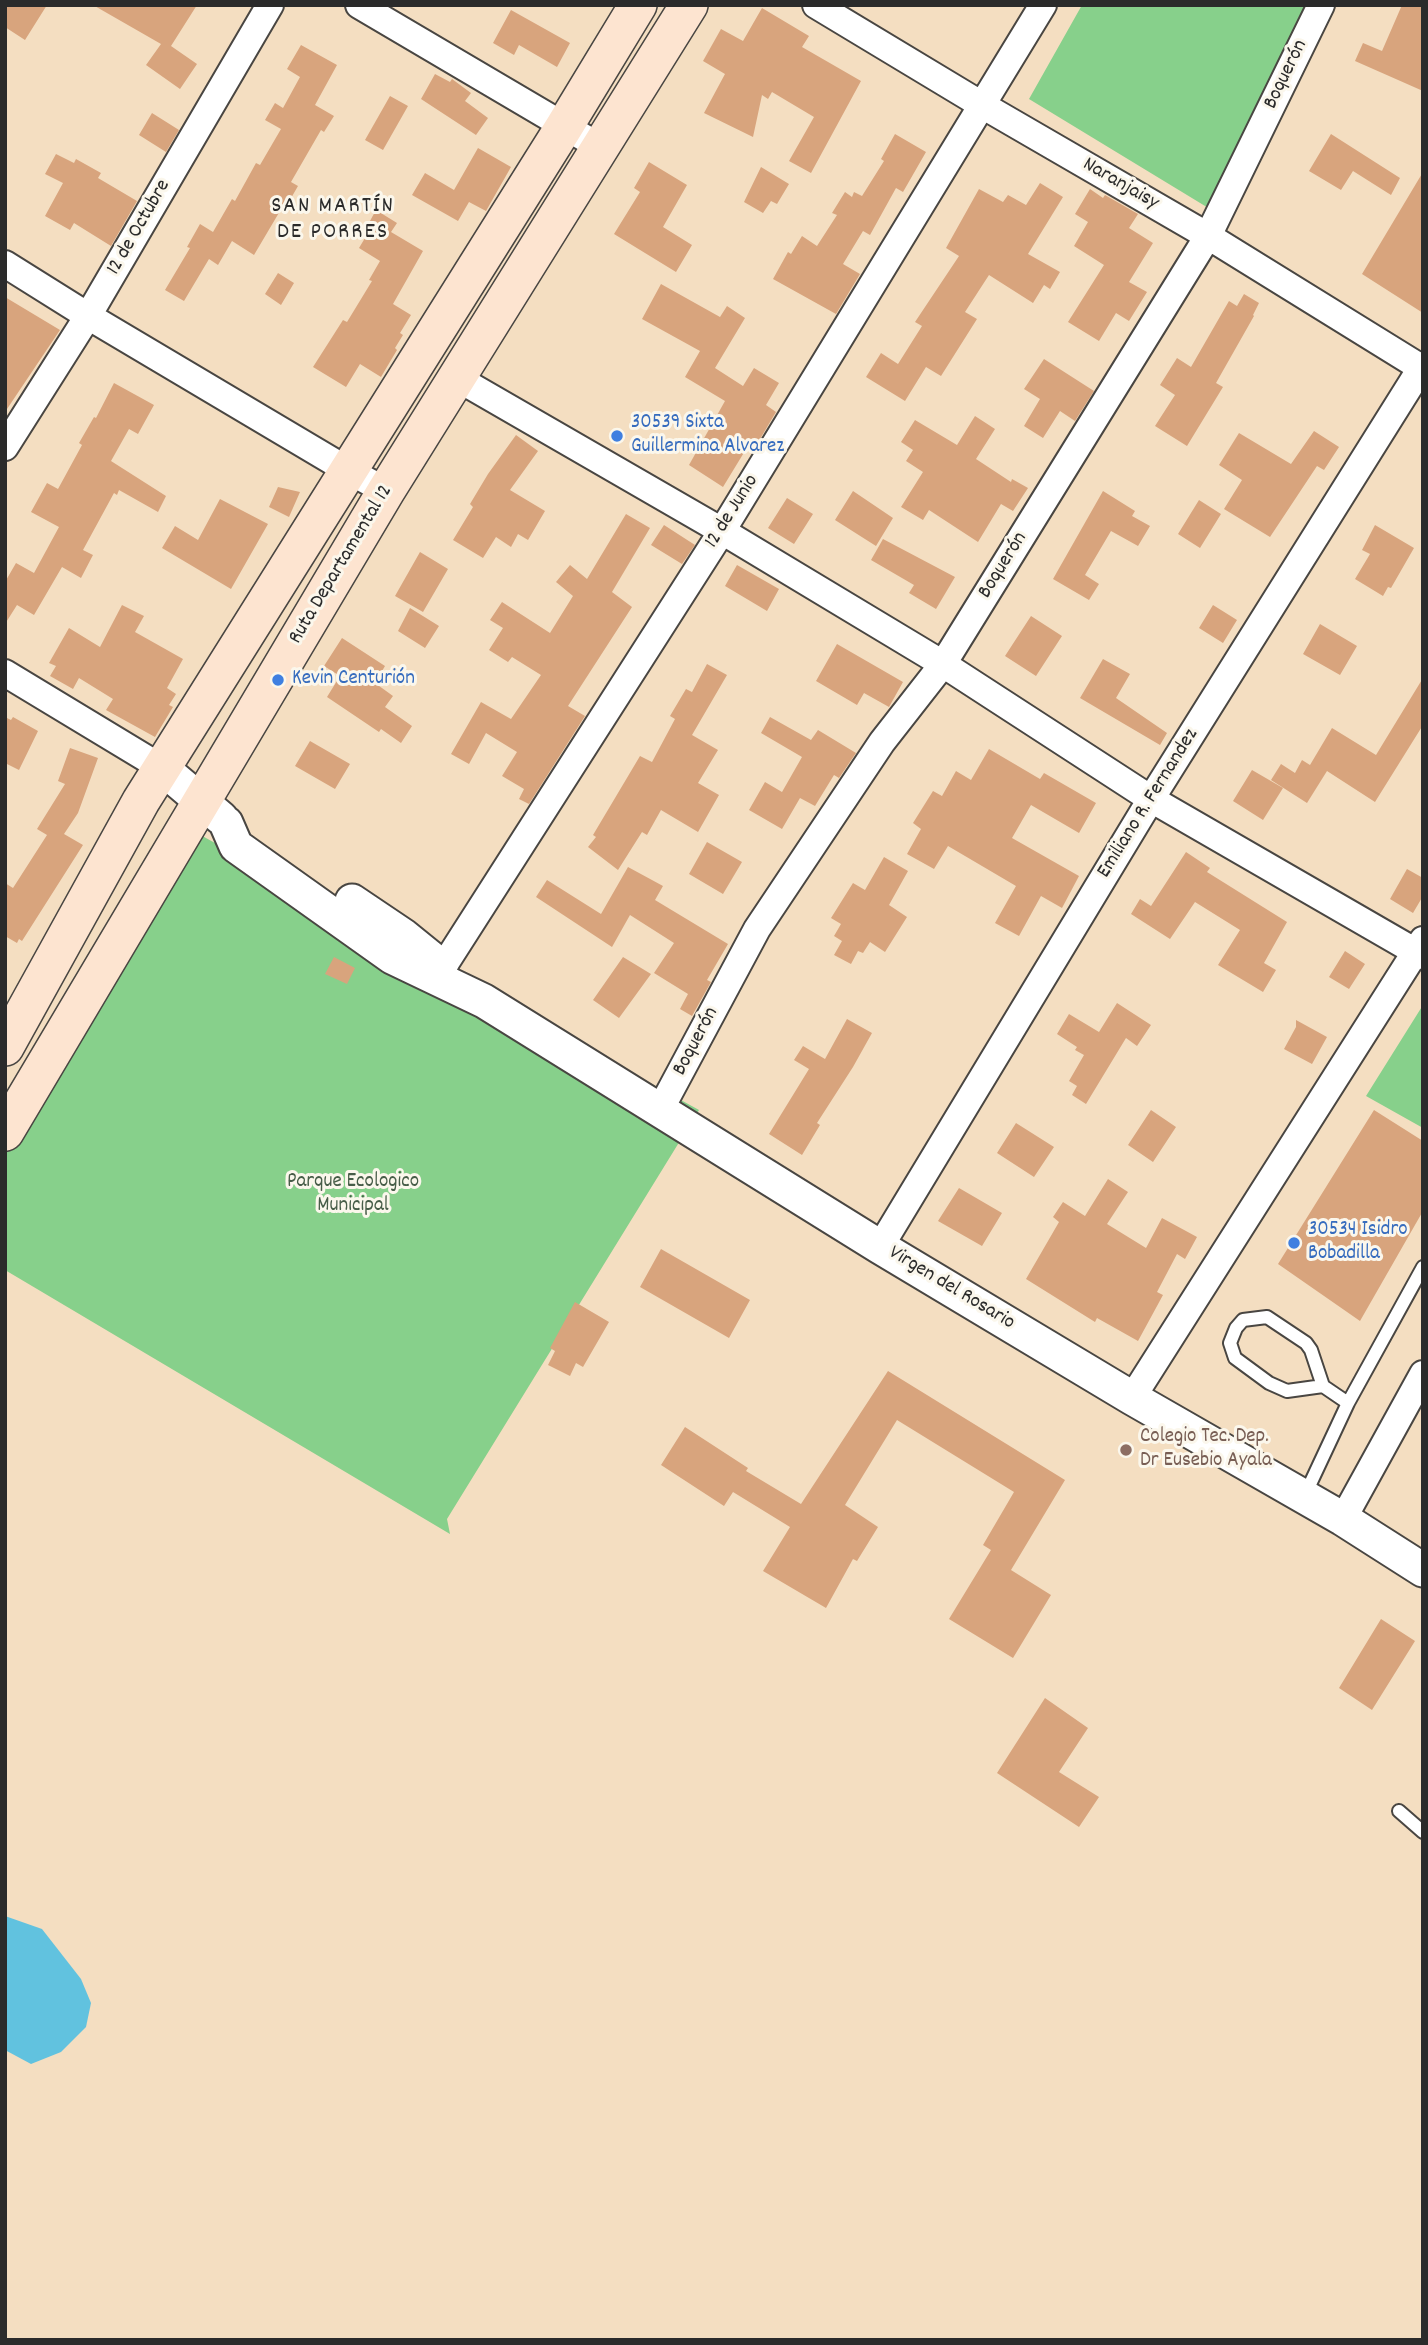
<!DOCTYPE html>
<meta charset="utf-8">
<style>
body{margin:0}
#map{position:relative;width:1428px;height:2345px;overflow:hidden;background:#f4dec1;font-family:Dekko,sans-serif}
canvas{display:block}
.frame{position:absolute;inset:0;border:7px solid #2b2b2b;pointer-events:none}
</style>
<div id="map">
<canvas width="1428" height="2345"></canvas>
<div class="frame"></div>
</div>
<script>
const ctx = document.querySelector('canvas').getContext('2d');
ctx.lineJoin = 'round';
function fillPath(path, color) { ctx.fillStyle = color; ctx.fill(path, 'evenodd'); }
const toPath = rows => new Path2D(rows.map(r => 'M' + r).join(''));
function strokePath(path, color, width, dash) { ctx.strokeStyle = color; ctx.lineWidth = width; ctx.lineCap = dash ? 'butt' : 'round'; ctx.setLineDash(dash || []); ctx.stroke(path); }
function write(font, color, halo, rows, align = 'center') {
  ctx.font = font + ' Dekko,sans-serif'; ctx.lineWidth = 6; ctx.setLineDash([]); ctx.textBaseline = 'middle'; ctx.strokeStyle = halo; ctx.fillStyle = color; for (const [text, x, y, turn = 0] of rows) {
    ctx.save(); ctx.translate(x, y); ctx.rotate((+turn || 0) * Math.PI / 180); ctx.textAlign = isNaN(turn) ? turn : align; if (halo) ctx.strokeText(text, 0, 0); ctx.fillText(text, 0, 0); ctx.restore();
  }
}
const green = toPath([
 [1082,5,1308,5,1210,209,1029,99],
 [186,827,699,1110,447,1519,450,1534,5,1270,5,1132],
 [1423,1005,1423,1128,1366,1096]
]);
const water = toPath([
 [5,1916,42,1929,81,1979,91,2003,86,2027,61,2052,31,2064,5,2050]
]);
const building = toPath([
 [5,5,47,5,25,40,5,27],
 [93,5,197,5,171,46,197,64,180,89,146,65,161,44],
 [1402,5,1423,5,1423,91,1355,61,1363,43,1382,51],
 [762,8,809,36,802,47,861,81,811,173,789,161,814,117,772,92,768,99,762,95,753,137,704,113,725,74,703,61,721,29,743,41],
 [511,10,570,43,557,67,519,45,514,55,493,43],
 [301,45,337,65,315,105,334,116,324,132,321,130,291,182,298,186,283,212,280,211,254,255,232,241,218,265,209,259,184,301,165,290,190,248,187,247,200,224,213,232,232,199,235,201,256,163,260,165,281,129,265,120,275,103,283,108,300,77,287,69],
 [435,74,450,82,452,79,471,93,465,101,488,118,476,135,421,99],
 [390,96,408,106,383,150,365,140],
 [152,113,179,130,166,152,139,135],
 [895,134,926,152,903,192,896,188,870,235,863,231,843,264,860,274,836,314,773,279,788,252,791,254,802,236,817,246,837,215,832,213,845,192,852,197,854,192,862,196,884,161,881,159],
 [1331,134,1400,178,1391,195,1353,171,1341,190,1309,171],
 [478,148,511,167,486,211,469,202,458,221,412,195,425,173,454,190],
 [56,154,74,163,76,159,101,173,98,178,137,201,111,246,74,223,70,230,45,216,63,183,45,174],
 [649,162,687,185,663,227,692,245,676,272,614,234,640,192,634,188],
 [761,167,789,184,777,204,771,201,763,213,744,202],
 [1423,172,1423,313,1362,274],
 [1040,183,1063,197,1028,254,1060,272,1050,289,1044,285,1033,303,989,275,965,312,977,319,941,376,926,367,905,401,866,377,881,353,898,364,922,326,915,322,959,256,946,248,979,189,1003,202,1008,195,1026,205],
 [1090,189,1103,198,1105,195,1138,214,1129,228,1153,243,1129,282,1147,292,1129,321,1116,313,1099,341,1068,322,1104,265,1074,246,1088,222,1075,214],
 [376,210,397,223,391,232,423,251,393,304,411,315,400,333,403,335,395,348,397,350,381,377,360,364,346,387,313,367,343,320,347,322,372,281,369,280,380,261,359,248,368,233,365,230],
 [278,273,294,283,281,305,265,294],
 [661,284,720,317,727,306,745,318,715,368,743,386,754,368,779,383,766,405,776,412,757,444,751,441,723,487,689,465,725,401,685,377,700,351,642,319],
 [1244,294,1259,303,1253,315,1254,316,1216,383,1223,387,1187,446,1155,426,1175,395,1160,385,1177,358,1191,367,1229,301,1237,306],
 [5,297,60,330,5,412],
 [1044,359,1094,391,1075,421,1060,411,1043,438,1024,426,1040,399,1024,389],
 [114,383,154,405,138,434,129,429,111,461,166,496,158,512,119,490,117,495,114,493,83,550,93,555,81,578,62,567,34,615,17,605,5,624,5,582,16,563,34,573,59,527,31,512,47,483,58,489,82,445,79,443,94,417,96,418],
 [975,416,995,429,976,459,1011,482,1012,479,1028,488,1013,511,1001,504,978,542,929,510,923,520,901,507,923,472,906,461,913,450,901,442,915,420,957,445],
 [1314,431,1339,447,1324,470,1317,466,1270,537,1224,509,1242,480,1219,465,1239,433,1291,464],
 [516,435,538,451,510,490,545,511,528,540,518,534,511,547,496,537,483,558,453,540,473,507,470,504,488,474],
 [278,487,300,492,289,517,269,507],
 [853,491,893,518,876,546,835,520],
 [1103,491,1135,511,1132,516,1150,526,1138,546,1111,531,1085,575,1099,584,1089,600,1053,579],
 [787,498,813,514,794,544,768,528],
 [220,499,268,524,231,589,162,548,175,526,198,540],
 [1199,500,1221,514,1200,548,1178,534],
 [626,514,650,528,612,592,632,607,568,706,585,716,529,804,519,799,524,789,502,776,517,752,486,733,469,764,451,754,481,702,511,719,541,675,512,657,508,662,489,650,503,628,490,620,502,602,550,633,573,596,556,582,570,565,587,579],
 [664,525,695,545,682,564,651,545],
 [1375,525,1414,548,1391,588,1388,587,1383,596,1355,579,1370,554,1362,550],
 [883,539,955,577,936,609,909,593,914,585,871,560],
 [420,552,448,569,423,612,395,596],
 [737,565,779,589,767,611,725,586],
 [122,605,144,616,135,632,183,659,167,688,176,694,169,705,173,707,155,737,106,710,113,699,79,678,73,689,50,676,56,666,49,663,69,628,100,647],
 [1213,605,1237,620,1223,643,1199,628],
 [410,608,439,626,425,648,398,631],
 [1031,616,1062,636,1036,676,1005,656],
 [1320,624,1357,646,1340,675,1303,654],
 [342,638,385,666,375,683,393,696,385,707,412,726,401,743,381,729,379,732,327,697,340,676,324,666],
 [837,644,903,682,889,707,864,693,857,705,816,681],
 [1103,659,1130,674,1116,698,1167,733,1160,745,1080,698],
 [707,664,727,675,692,735,718,750,698,783,719,795,698,832,661,810,647,835,642,832,618,870,588,847,596,837,593,835,640,756,652,762,675,719,670,716,686,689,692,692],
 [1423,678,1423,725,1375,802,1327,771,1307,803,1271,780,1281,764,1295,773,1302,760,1310,765,1332,728,1376,755],
 [5,717,11,720,13,717,38,731,19,770,5,763],
 [770,717,811,740,818,730,856,753,839,778,834,775,815,806,800,798,782,829,749,810,765,782,782,792,802,757,761,733],
 [310,741,350,764,335,789,295,766],
 [70,748,98,758,78,813,64,834,83,845,22,941,19,939,17,943,5,936,5,883,13,888,47,835,37,829,65,784,58,781],
 [989,749,1040,779,1044,773,1096,803,1079,833,1031,805,1012,838,1079,876,1062,908,1041,896,1019,936,995,923,1016,886,948,846,934,869,907,854,921,829,913,823,933,791,942,796,956,771,971,780],
 [1252,770,1283,788,1263,820,1233,801],
 [707,842,742,862,723,894,689,874],
 [1186,852,1210,868,1207,872,1287,922,1264,963,1276,970,1263,992,1218,965,1240,930,1195,902,1170,939,1131,914,1140,899,1151,906],
 [884,857,908,871,889,905,907,917,885,952,870,942,863,953,858,951,851,964,834,955,842,941,834,936,841,924,831,918,853,883,865,890],
 [628,867,663,886,655,900,728,944,707,980,711,982,692,1016,680,1009,688,994,654,973,674,943,630,915,612,947,536,897,547,880,601,914],
 [1407,869,1423,878,1423,896,1413,913,1390,899],
 [1345,951,1365,964,1349,989,1329,977],
 [334,957,355,968,347,984,325,974],
 [623,957,651,974,619,1018,593,1000],
 [1117,1003,1151,1025,1137,1046,1126,1038,1086,1104,1072,1095,1077,1086,1069,1081,1084,1055,1075,1050,1077,1047,1057,1034,1069,1014,1099,1032],
 [847,1019,872,1033,853,1067,817,1123,820,1125,802,1155,769,1134,809,1069,794,1060,803,1046,825,1059],
 [1296,1020,1327,1037,1312,1064,1284,1049,1296,1027],
 [1151,1110,1176,1127,1153,1162,1128,1145],
 [1374,1110,1423,1141,1423,1211,1360,1321,1278,1264],
 [1016,1123,1054,1147,1034,1177,997,1153],
 [1108,1179,1128,1192,1107,1224,1146,1248,1162,1218,1197,1237,1185,1259,1177,1254,1157,1292,1163,1295,1138,1341,1097,1318,1095,1322,1026,1279,1059,1222,1053,1217,1063,1202,1085,1216],
 [959,1188,1002,1213,982,1246,938,1221],
 [661,1249,750,1300,729,1338,640,1287],
 [575,1302,609,1322,583,1367,576,1363,570,1376,548,1365,555,1351,550,1348],
 [888,1371,1065,1480,1011,1570,1051,1595,1013,1658,949,1619,991,1550,983,1545,1014,1492,897,1420,845,1505,878,1527,857,1561,853,1559,826,1608,763,1571,790,1527,733,1492,724,1506,661,1465,685,1427,748,1468,746,1471,801,1504],
 [1381,1619,1415,1641,1372,1710,1339,1688],
 [1045,1698,1088,1728,1059,1772,1099,1797,1079,1827,997,1773]
]);
const service = toPath([
 [1323,1386,1287,1391,1269,1383,1235,1358,1230,1343,1236,1328,1243,1320,1267,1317,1306,1343,1311,1350,1323,1386,1348,1403],
 [1304,1497,1348,1403,1423,1267],
 [1399,1811,1423,1832]
]);
const minor = toPath([
 [359,5,600,147],
 [816,5,982,105,1208,236,1423,369],
 [5,264,88,316,349,471,386,491],
 [457,378,722,531,943,664,1151,799,1423,956],
 [5,447,88,316,270,5],
 [5,673,162,768],
 [436,978,722,531,1043,5],
 [660,1110,757,929,882,742,943,664,1208,236,1321,5],
 [880,1247,1151,799,1423,365],
 [1132,1398,1423,940],
 [1343,1519,1423,1374]
]);
const tertiary = toPath([
 [162,768,221,818],
 [226,823,236,846,392,957,484,1001,880,1247,1132,1398,1343,1519,1423,1570],
 [352,901,404,936,441,966]
]);
const secondary = toPath([
 [5,1047,141,801,564,127,638,5],
 [5,1132,386,491,689,5]
]);
const markers = [
 [617,436,7,"#3f7fe0"],
 [278,680,7,"#3f7fe0"],
 [1294,1243,7,"#3f7fe0"],
 [1126,1450,7,"#8d6e63"]
];
const streetNames = [
 ["Boquerón",1287,75,-64],
 ["Naranjaisy",1120,185,30],
 ["12 de Octubre",140,228,-60],
 ["12 de Junio",733,512,-58],
 ["Ruta Departamental 12",342,565,-59],
 ["Boquerón",1004,566,-58],
 ["Emiliano R. Fernandez",1149,804,-58],
 ["Boquerón",697,1042,-62],
 ["Virgen del Rosario",951,1289,31]
];
const shopNames = [
 ["30539 Sixta",631,424],
 ["Guillermina Alvarez",631,448],
 ["Kevin Centurión",292,680],
 ["30534 Isidro",1308,1231],
 ["Bobadilla",1308,1255]
];
const parkNames = [
 ["Parque Ecologico",353,1183],
 ["Municipal",353,1207]
];
const educationNames = [
 ["Colegio Tec. Dep.",1140,1438],
 ["Dr Eusebio Ayala",1140,1462]
];
const neighbourhoodNames = [
 ["SAN MARTÍN",333,208],
 ["DE PORRES",333,234]
];
fillPath(green, '#87d08b');
fillPath(water, '#61c2df');
fillPath(building, '#d8a47d');
strokePath(service, '#494642', 16);
strokePath(minor, '#494642', 30);
strokePath(tertiary, '#494642', 37);
strokePath(secondary, '#494642', 40);
strokePath(service, '#fff', 12);
strokePath(minor, '#fff', 26);
strokePath(tertiary, '#fff', 33);
strokePath(secondary, '#fde4d0', 37);
for (const [x, y, r, color] of markers) { const dot = new Path2D(); dot.arc(x, y, r, 0, 2 * Math.PI); ctx.fillStyle = color; ctx.fill(dot); strokePath(dot, '#fbf7ec', 2.5); }
write('21px', '#2b2b2b', '#fbf7ec', streetNames);
write('21px', '#366cbe', '#fbf7ec', shopNames, 'left');
write('21px', '#475d48', '#fbf7ec', parkNames);
write('21px', '#785e54', '#fbf7ec', educationNames, 'left');
ctx.letterSpacing = '2px';
write('23px', '#2b2b2b', '#fbf7ec', neighbourhoodNames);
ctx.letterSpacing = '0px';
</script>
